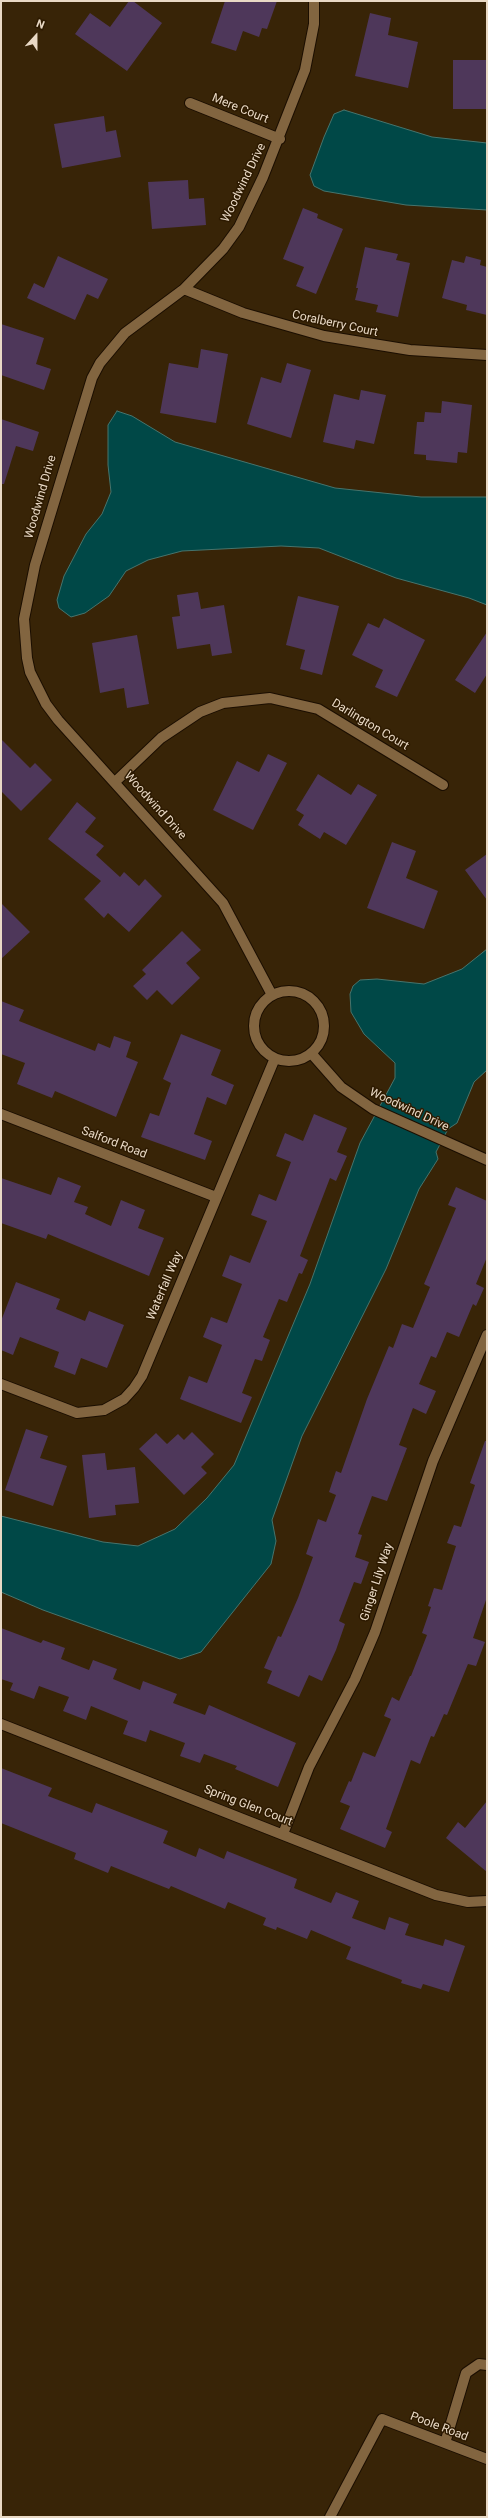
<!DOCTYPE html>
<style>
body{margin:0}
#map{position:relative;width:488px;height:2518px;overflow:hidden;background:#382407;font-family:Roboto,sans-serif}
canvas{display:block}
.frame{position:absolute;inset:0;border:2px solid #e9d9c5;pointer-events:none}
.north{position:absolute;left:16px;top:16px;width:40px;height:40px;-webkit-text-stroke:3px #2d1a00;paint-order:stroke;rotate:21deg;font-size:11px;font-weight:700;line-height:16px;text-align:center;color:#e9d9c5}
.north::after{content:'';display:block;margin:auto;width:14px;height:18px;background:#e9d9c5;clip-path:polygon(50% 0,100% 100%,50% 72%,0 100%)}
</style>
<div id="map">
<canvas width="488" height="2518"></canvas>
<div class="frame"></div>
<div class="north">N</div>
</div>
<script>
const ctx = document.querySelector('canvas').getContext('2d');
ctx.lineJoin = 'round';
function fillPath(path, color) { ctx.fillStyle = color; ctx.fill(path, 'evenodd'); }
const toPath = rows => new Path2D(rows.map(r => 'M' + r).join(''));
function strokePath(path, color, width, dash) { ctx.strokeStyle = color; ctx.lineWidth = width; ctx.lineCap = dash ? 'butt' : 'round'; ctx.setLineDash(dash || []); ctx.stroke(path); }
function write(font, color, halo, rows, align = 'center') {
  ctx.font = font + ' Roboto,sans-serif'; ctx.lineWidth = 3; ctx.setLineDash([]); ctx.textBaseline = 'middle'; ctx.strokeStyle = halo; ctx.fillStyle = color; for (const [text, x, y, turn = 0] of rows) {
    ctx.save(); ctx.translate(x, y); ctx.rotate((+turn || 0) * Math.PI / 180); ctx.textAlign = isNaN(turn) ? turn : align; if (halo) ctx.strokeText(text, 0, 0); ctx.fillText(text, 0, 0); ctx.restore();
  }
}
const water = toPath([
 [344,110,432,137,487,143,487,210,406,205,324,191,314,186,310,175,324,137,334,114,344,110],
 [117,411,132,416,175,442,335,488,421,497,487,497,487,605,469,598,396,578,319,548,281,546,182,551,148,560,126,571,109,596,85,613,71,617,59,608,57,600,64,576,86,534,102,514,111,492,108,465,108,425,117,411],
 [487,949,487,1070,474,1082,457,1123,448,1129,436,1152,438,1159,419,1189,386,1269,302,1436,272,1520,276,1541,271,1564,201,1652,180,1659,43,1610,1,1592,1,1516,103,1542,138,1546,175,1529,207,1498,234,1465,310,1284,360,1143,395,1078,395,1063,364,1034,351,1012,350,994,353,986,360,980,377,979,424,984,462,969,487,949]
]);
const building = toPath([
 [129,1,133,1,162,23,127,71,75,34,90,13,110,27],
 [225,1,277,1,267,29,262,28,259,37,243,31,236,51,211,43],
 [370,13,391,18,388,35,418,42,408,88,355,76],
 [453,60,487,60,487,109,453,109],
 [104,116,106,132,116,130,121,157,62,168,54,124],
 [188,180,189,199,204,198,206,225,152,229,148,182],
 [303,208,318,214,317,218,343,229,316,294,296,286,304,267,283,259],
 [365,247,398,254,396,260,410,263,398,317,376,312,378,305,355,300,358,288,356,288],
 [58,256,108,279,98,299,87,294,75,320,27,298,34,283,44,288],
 [466,256,481,260,480,265,487,267,487,315,466,310,467,305,442,298,452,260,464,263],
 [1,324,44,338,36,364,51,369,44,390,1,375],
 [201,349,228,354,216,423,160,413,169,363,198,368],
 [287,363,311,370,291,438,247,424,261,377,281,383],
 [361,390,386,395,374,444,356,440,354,449,323,442,334,394,359,400],
 [442,401,472,405,467,453,458,452,457,463,426,460,426,455,414,454,417,422,424,422,425,412,441,413],
 [1,419,39,432,33,451,16,446,4,484,1,484],
 [198,592,201,609,224,605,232,653,212,656,210,644,177,649,172,617,180,616,177,595],
 [298,596,339,606,322,675,300,669,305,650,286,645],
 [384,618,425,640,397,697,375,687,383,670,352,655,368,623,379,628],
 [487,632,487,674,475,693,455,680],
 [137,635,149,704,127,708,124,688,100,693,92,643],
 [1,739,30,768,35,763,52,780,21,811,1,791],
 [268,754,287,763,253,830,213,810,237,761,259,772],
 [318,774,351,795,358,784,377,795,346,845,324,832,320,839,298,825,304,815,296,810],
 [77,802,96,818,85,832,104,846,96,855,120,877,124,872,139,886,145,879,162,896,129,932,108,913,104,918,84,899,101,881,48,839],
 [392,842,416,851,406,878,438,891,424,929,367,908],
 [487,854,487,900,465,870],
 [1,903,30,932,1,959],
 [182,931,201,950,186,963,200,978,172,1005,157,990,147,1000,133,986,146,974,142,970],
 [1,1001,24,1010,19,1021,95,1051,98,1043,110,1048,114,1036,131,1042,126,1057,138,1062,116,1117,55,1091,52,1098,17,1084,25,1063,1,1054],
 [181,1034,221,1050,211,1075,234,1085,226,1105,207,1097,194,1134,212,1141,205,1160,141,1137,150,1113,159,1116,171,1083,163,1079],
 [314,1114,347,1128,337,1152,347,1156,336,1181,330,1178,300,1256,308,1260,302,1274,299,1273,287,1302,279,1299,263,1337,270,1340,262,1361,255,1359,242,1393,252,1397,241,1423,180,1399,189,1376,207,1383,222,1345,203,1337,211,1317,227,1323,242,1284,222,1276,230,1255,250,1263,267,1221,251,1215,259,1194,276,1201,291,1162,276,1156,285,1133,303,1141],
 [58,1177,81,1186,74,1202,88,1207,85,1214,111,1226,121,1200,145,1210,138,1228,164,1238,149,1276,48,1234,46,1239,1,1223,1,1178,51,1195],
 [456,1187,487,1201,487,1257,476,1284,484,1288,476,1306,473,1304,459,1337,447,1332,436,1358,431,1356,419,1384,436,1391,426,1414,413,1408,399,1445,407,1448,387,1501,372,1496,358,1534,362,1535,355,1557,369,1562,361,1584,354,1582,339,1621,345,1624,336,1650,322,1681,309,1675,299,1697,267,1683,272,1671,264,1668,278,1636,281,1637,298,1598,313,1557,306,1554,318,1519,326,1522,336,1495,329,1492,336,1471,341,1473,367,1399,389,1346,393,1348,402,1324,413,1328,430,1287,424,1284,456,1208,448,1205],
 [16,1282,60,1299,56,1309,85,1321,89,1311,124,1325,107,1368,81,1358,75,1375,54,1367,59,1352,20,1337,13,1355,1,1350,1,1321],
 [26,1429,48,1436,40,1458,67,1466,53,1506,5,1490],
 [192,1432,214,1454,201,1467,207,1473,184,1495,139,1449,156,1433,167,1444,178,1434,184,1440],
 [485,1441,487,1441,487,1597,473,1638,485,1642,476,1666,468,1664,447,1715,444,1714,434,1737,431,1736,420,1764,411,1760,386,1829,392,1832,385,1848,340,1829,350,1806,340,1802,349,1781,351,1782,363,1752,375,1757,391,1719,384,1716,392,1697,399,1701,410,1676,411,1676,427,1635,422,1633,431,1607,428,1606,434,1588,442,1590,456,1546,447,1543,454,1525,461,1527,475,1485,470,1483],
 [105,1453,107,1470,135,1467,139,1503,115,1505,116,1515,89,1518,82,1455],
 [1,1628,41,1643,43,1640,65,1648,61,1659,89,1670,93,1660,117,1669,113,1679,140,1690,143,1681,177,1694,173,1703,205,1715,209,1705,296,1743,278,1787,235,1769,237,1766,204,1754,200,1763,180,1756,185,1743,150,1730,146,1742,123,1734,128,1721,91,1706,86,1720,63,1711,69,1697,39,1686,34,1699,10,1690,13,1683,1,1679],
 [1,1768,52,1788,48,1796,92,1813,96,1803,168,1831,163,1843,196,1857,199,1848,224,1859,227,1851,297,1879,294,1888,331,1903,336,1892,359,1901,352,1918,385,1930,389,1917,409,1924,405,1935,443,1946,445,1939,465,1946,449,1992,423,1984,421,1989,401,1983,402,1980,346,1959,351,1947,311,1930,307,1939,277,1927,276,1930,263,1925,266,1918,228,1902,225,1909,171,1886,169,1889,111,1866,108,1873,74,1859,76,1853,1,1823],
 [487,1801,487,1872,446,1838,458,1822,465,1828]
]);
const minor = toPath([
 [190,103,280,139],
 [184,289,243,313,324,336,410,350,487,355],
 [115,782,161,738,200,712,223,703,270,698,318,709,443,785],
 '254 1026a35 35 0 1 1 70 0a35 35 0 1 1-70 0Z',
 [272,995,223,903,58,720,46,704,30,672,27,658,24,619,35,565,92,378,100,363,125,333,184,289,223,249,239,227,263,177,305,70,314,24,314,1],
 [311,1053,341,1087,373,1109,487,1160],
 [1,1114,216,1197],
 [1,1384,77,1413,104,1410,124,1399,134,1388,142,1376,275,1058],
 [1,1724,436,1895,468,1902,487,1901],
 [283,1834,309,1767,355,1679,375,1632,433,1461,487,1335],
 [445,2443,466,2373,479,2364,487,2365],
 [330,2517,382,2419,487,2459]
]);
const streetNames = [
 ["Mere Court",240,109,22],
 ["Woodwind Drive",244,183,-64],
 ["Coralberry Court",335,324,12],
 ["Woodwind Drive",41,497,-74],
 ["Darlington Court",370,725,31],
 ["Woodwind Drive",155,806,48],
 ["Woodwind Drive",409,1110,25],
 ["Salford Road",114,1143,21],
 ["Waterfall Way",165,1286,-67],
 ["Ginger Lily Way",377,1582,-72],
 ["Spring Glen Court",248,1806,21],
 ["Poole Road",439,2427,21]
];
fillPath(water, '#004847');
strokePath(water, '#46746d', 1);
fillPath(building, '#4e375a');
strokePath(minor, '#1b0e00', 12);
strokePath(minor, '#826540', 10);
write('12px', '#e9d9c5', '#2d1a00', streetNames);
</script>
